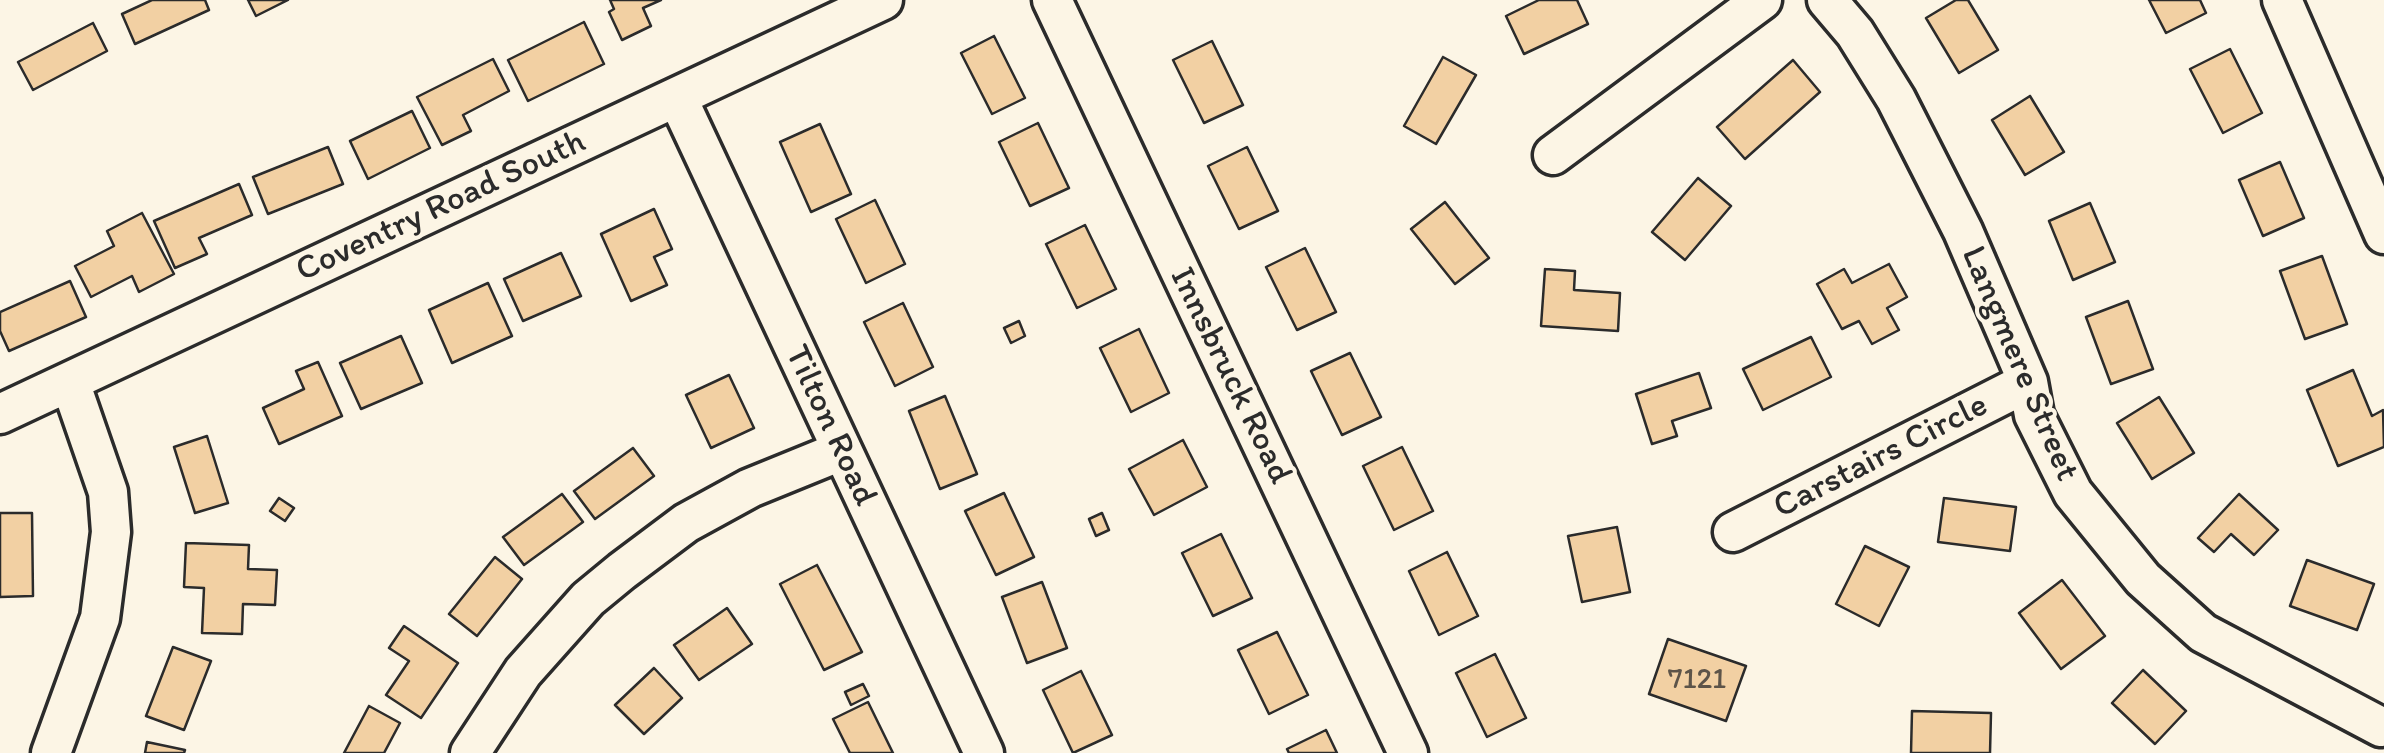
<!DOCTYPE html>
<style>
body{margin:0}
canvas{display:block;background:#fcf5e5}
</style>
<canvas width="2384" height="753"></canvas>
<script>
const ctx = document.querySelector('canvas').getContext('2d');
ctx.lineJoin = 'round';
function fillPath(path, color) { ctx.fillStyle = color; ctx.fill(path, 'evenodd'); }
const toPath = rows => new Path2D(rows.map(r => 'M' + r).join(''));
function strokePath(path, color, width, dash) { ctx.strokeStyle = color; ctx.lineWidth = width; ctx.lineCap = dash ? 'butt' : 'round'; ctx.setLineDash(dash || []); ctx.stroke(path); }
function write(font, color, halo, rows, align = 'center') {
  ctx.font = font + ' Itim,sans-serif'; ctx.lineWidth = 8; ctx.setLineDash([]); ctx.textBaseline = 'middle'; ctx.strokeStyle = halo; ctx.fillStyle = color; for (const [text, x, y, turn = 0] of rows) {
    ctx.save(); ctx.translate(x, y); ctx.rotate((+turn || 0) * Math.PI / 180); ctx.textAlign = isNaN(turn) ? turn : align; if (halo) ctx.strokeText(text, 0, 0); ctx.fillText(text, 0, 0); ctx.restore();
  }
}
const building = toPath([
 [152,0,205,0,209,10,135,44,122,14,152,0],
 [248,0,288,0,256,16,248,0],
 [610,0,661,0,643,8,651,26,622,40,609,12,614,9,610,0],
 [1539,0,1577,0,1588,24,1524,54,1506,16,1539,0],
 [1956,0,1968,0,1998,50,1959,73,1926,18,1956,0],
 [2149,0,2200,0,2206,13,2166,33,2149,0],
 [584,22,604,64,528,101,508,60,584,22],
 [93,23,107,51,33,90,18,62,93,23],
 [994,36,1025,98,992,114,961,53,994,36],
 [1212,41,1243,105,1204,123,1173,60,1212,41],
 [2230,49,2262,113,2223,133,2190,69,2230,49],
 [1443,57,1476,75,1436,144,1404,126,1443,57],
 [493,59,509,91,463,115,471,131,442,145,417,97,493,59],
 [1793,60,1820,92,1745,159,1717,127,1793,60],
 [2030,96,2064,152,2025,175,1992,120,2030,96],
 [412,111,430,148,368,179,350,141,412,111],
 [1038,123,1069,188,1030,206,999,142,1038,123],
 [820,124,851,194,811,212,780,142,820,124],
 [328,147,343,184,268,214,253,177,328,147],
 [1247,147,1278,211,1239,229,1208,166,1247,147],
 [2280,162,2304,218,2263,236,2239,180,2280,162],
 [1698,178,1731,206,1685,260,1652,232,1698,178],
 [239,184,252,215,199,238,207,254,175,268,154,221,239,184],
 [875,200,905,264,866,283,836,219,875,200],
 [1445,202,1489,258,1455,284,1411,229,1445,202],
 [2090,203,2115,262,2073,280,2049,221,2090,203],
 [654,209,672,249,654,257,667,285,631,301,601,234,654,209],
 [142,213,174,274,139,292,132,276,91,297,75,266,114,246,107,231,142,213],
 [1085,225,1116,289,1077,308,1046,244,1085,225],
 [1305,248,1336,312,1297,330,1266,267,1305,248],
 [561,253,581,296,523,321,504,279,561,253],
 [2322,256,2347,324,2305,339,2280,271,2322,256],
 [1889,264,1907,297,1887,308,1899,330,1872,344,1859,321,1842,329,1817,284,1844,269,1852,283,1889,264],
 [1545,269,1575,271,1574,290,1620,293,1618,331,1541,326,1545,269],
 [70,281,86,317,9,351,0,331,0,312,70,281],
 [488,283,512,336,452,363,429,310,488,283],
 [2128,301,2153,369,2111,384,2086,317,2128,301],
 [903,303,933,367,895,386,864,322,903,303],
 [1019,321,1025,336,1011,343,1004,328,1019,321],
 [1139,329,1169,393,1131,412,1100,348,1139,329],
 [401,336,422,383,361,409,340,363,401,336],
 [1811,337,1831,377,1763,410,1743,369,1811,337],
 [1350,353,1381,417,1342,435,1311,371,1350,353],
 [318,362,342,416,279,444,263,408,304,389,296,371,318,362],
 [2353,370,2372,416,2383,410,2384,447,2338,466,2307,390,2353,370],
 [1699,373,1711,408,1672,421,1677,436,1652,444,1636,394,1699,373],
 [729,375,754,428,711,448,686,395,729,375],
 [945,396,977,474,940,489,909,411,945,396],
 [2159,397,2194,453,2152,479,2117,423,2159,397],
 [207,436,228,503,195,513,174,447,207,436],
 [1183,440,1207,487,1154,515,1129,469,1183,440],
 [1402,447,1433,511,1394,530,1363,466,1402,447],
 [633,448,654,476,595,519,574,491,633,448],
 [1004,493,1034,557,996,575,965,511,1004,493],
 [562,494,583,522,524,565,503,537,562,494],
 [2239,494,2278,530,2254,555,2231,534,2214,552,2198,538,2239,494],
 [279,498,294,508,285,521,270,511,279,498],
 [1944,498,2016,507,2010,551,1938,542,1944,498],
 [0,513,32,513,33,596,0,597,0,513],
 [1102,513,1109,530,1096,536,1089,519,1102,513],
 [1617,527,1630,592,1582,602,1568,536,1617,527],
 [1221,534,1252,598,1213,616,1182,553,1221,534],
 [186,543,249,545,248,569,277,570,275,605,243,604,242,634,202,633,204,588,184,587,186,543],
 [1865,546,1909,567,1879,626,1836,604,1865,546],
 [1447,552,1478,616,1439,635,1409,571,1447,552],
 [495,557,522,579,477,636,449,614,495,557],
 [2307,560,2374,584,2357,630,2290,606,2307,560],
 [817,565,862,652,824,670,780,584,817,565],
 [2062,580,2105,636,2061,669,2019,613,2062,580],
 [1042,582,1067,648,1027,663,1002,597,1042,582],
 [727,608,752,644,699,680,674,645,727,608],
 [404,626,458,663,421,718,386,695,409,661,389,648,404,626],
 [1277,632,1308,695,1269,714,1238,650,1277,632],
 [1668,639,1746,666,1726,721,1649,694,1668,639],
 [173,647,211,661,184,730,146,716,173,647],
 [1495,654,1526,718,1487,737,1456,673,1495,654],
 [654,668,682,698,644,734,615,705,654,668],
 [2143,670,2186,711,2155,744,2112,703,2143,670],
 [1081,671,1112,735,1073,753,1043,690,1081,671],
 [863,684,869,696,851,705,845,692,863,684],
 [868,702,893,753,850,753,833,719,868,702],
 [369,706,400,723,384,753,344,753,369,706],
 [1912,711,1991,713,1990,753,1911,753,1912,711],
 [1326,730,1337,753,1289,753,1287,749,1326,730],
 [147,742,185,750,184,753,145,753,147,742]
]);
const minor = toPath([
 [1052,0,1408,753],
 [1827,0,1855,33,1896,99,1963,231,2028,382,2034,415,2073,493,2143,579,2203,633,2381,727],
 [2282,0,2384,234],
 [677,97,984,753],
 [1553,155,1762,0],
 [0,414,883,0],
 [1733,532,2028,382],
 [51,753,100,618,111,532,108,492,70,382],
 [470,753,523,672,588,599,622,571,686,523,750,488,841,451]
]);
const numberNames = [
 ["7121",1697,680]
];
const streetNames = [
 ["Coventry Road South",441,207,-25],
 ["Langmere Street",2019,364,67],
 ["Innsbruck Road",1230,376,64],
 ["Tilton Road",830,426,65],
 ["Carstairs Circle",1881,457,-27]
];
fillPath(building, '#f2d0a3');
strokePath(building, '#2b2b2b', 2.5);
strokePath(minor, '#2b2b2b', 45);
strokePath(minor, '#fcf5e5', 38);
write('30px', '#5d5449', null, numberNames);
write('35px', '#2b2b2b', '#fcf5e5', streetNames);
</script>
